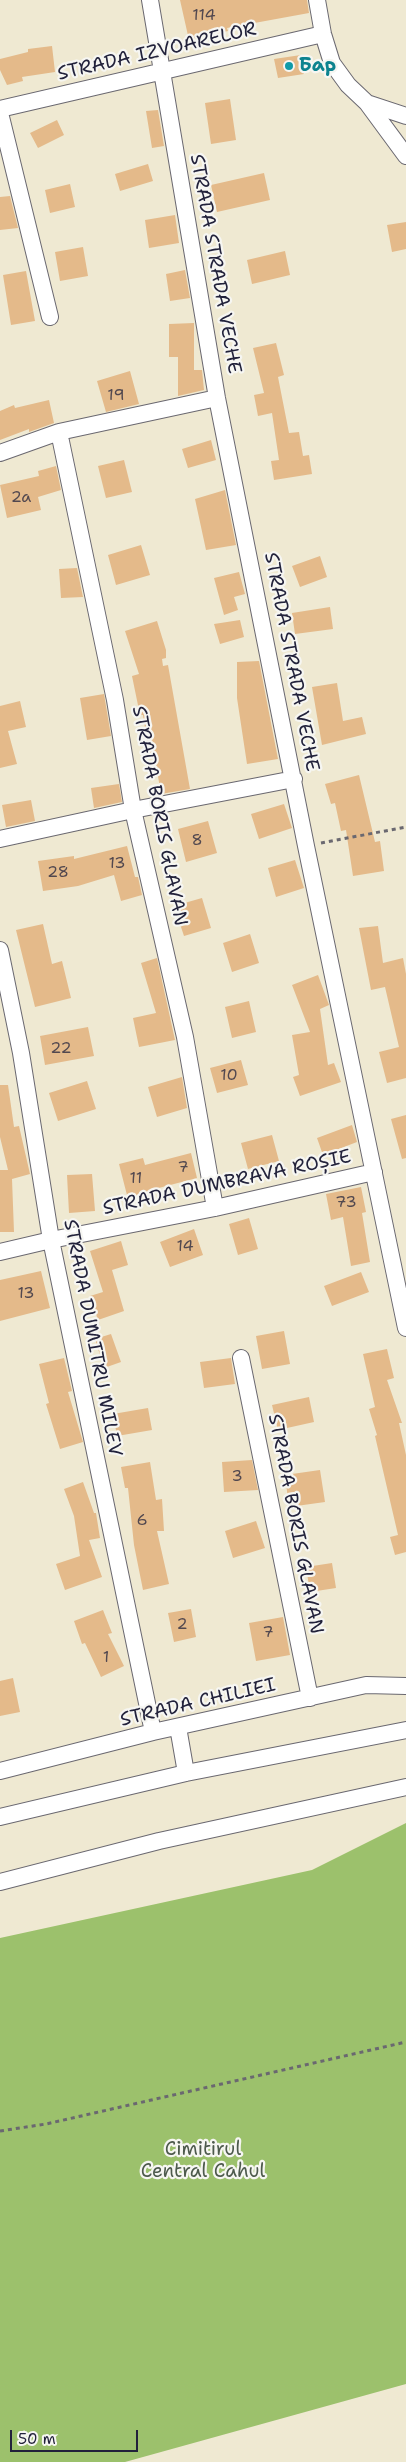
<!DOCTYPE html>
<meta charset="utf-8">
<style>
body{margin:0}
#map{position:relative;width:406px;height:2462px;overflow:hidden;background:#efe9d2;font-family:"Shantell Sans",sans-serif}
canvas{display:block}
.scale{position:absolute;left:10px;top:2430px;width:128px;height:22px;box-sizing:border-box;border:2px solid #22223b;border-top:0;padding-left:6px;font-size:15px;line-height:18px;white-space:nowrap;color:#22223b;-webkit-text-stroke:4px #f6f6f2;paint-order:stroke}
</style>
<div id="map">
<canvas width="406" height="2462"></canvas>
<div class="scale">50 m</div>
</div>
<script>
const ctx = document.querySelector('canvas').getContext('2d');
ctx.lineJoin = 'round';
function fillPath(path, color) { ctx.fillStyle = color; ctx.fill(path, 'evenodd'); }
const toPath = rows => new Path2D(rows.map(r => 'M' + r).join(''));
function strokePath(path, color, width, dash) { ctx.strokeStyle = color; ctx.lineWidth = width; ctx.lineCap = dash ? 'butt' : 'round'; ctx.setLineDash(dash || []); ctx.stroke(path); }
function write(font, color, halo, rows, align = 'center') {
  ctx.font = font + ' "Shantell Sans",sans-serif'; ctx.lineWidth = 4.5; ctx.setLineDash([]); ctx.textBaseline = 'middle'; ctx.strokeStyle = halo; ctx.fillStyle = color; for (const [text, x, y, turn = 0] of rows) {
    ctx.save(); ctx.translate(x, y); ctx.rotate((+turn || 0) * Math.PI / 180); ctx.textAlign = isNaN(turn) ? turn : align; if (halo) ctx.strokeText(text, 0, 0); ctx.fillText(text, 0, 0); ctx.restore();
  }
}
const green = toPath([
 [406,1823,406,2384,125,2462,0,2462,0,1938,312,1870]
]);
const building = toPath([
 [180,0,307,0,309,13,227,28,228,31,189,40],
 [52,46,55,72,22,77,23,81,7,85,0,70,0,59,28,52,28,49],
 [301,55,304,74,278,78,274,59],
 [230,99,236,140,211,144,205,103],
 [158,110,164,146,152,148,146,111],
 [57,120,64,135,38,148,30,133],
 [148,164,153,181,120,191,115,174],
 [264,173,270,200,217,212,211,185],
 [70,184,75,207,50,213,45,190],
 [10,196,18,228,0,230,0,197],
 [175,215,179,243,149,248,145,220],
 [406,222,406,249,392,252,387,225],
 [83,247,88,276,60,281,55,252],
 [285,251,290,275,252,284,247,260],
 [185,270,190,298,170,301,166,274],
 [26,271,35,321,11,325,3,275],
 [169,324,194,323,194,370,202,370,204,390,178,396,178,357,169,357],
 [276,343,284,375,278,377,289,433,299,432,303,456,309,455,312,474,274,480,271,461,279,460,272,413,258,416,254,395,264,393,253,348],
 [130,371,139,404,106,412,97,381],
 [49,400,54,423,29,432,29,429,0,440,0,411,14,405,15,408],
 [211,440,216,460,188,468,182,449],
 [124,460,132,492,106,498,98,466],
 [56,466,61,490,38,497,41,510,7,518,0,485,39,476,38,471],
 [225,490,236,545,206,550,195,499],
 [141,545,150,575,116,585,108,555],
 [320,556,327,577,300,587,292,566],
 [77,568,83,597,61,598,59,569],
 [239,572,245,594,234,597,238,610,224,615,214,578],
 [330,607,333,629,295,634,292,613],
 [240,620,244,637,220,644,214,624],
 [157,621,166,650,166,658,162,659,163,666,168,665,190,789,161,794,154,753,149,754,143,715,140,715,132,676,139,674,125,631],
 [259,661,278,759,247,764,237,698,237,662],
 [337,683,343,721,362,717,366,734,322,745,312,687],
 [104,694,111,736,87,740,80,698],
 [20,701,26,727,8,731,17,764,0,768,0,706],
 [359,775,375,842,380,841,384,871,353,876,346,830,341,831,335,803,331,804,325,784],
 [119,784,122,802,94,808,91,788],
 [31,800,35,821,6,827,2,805],
 [284,804,292,828,259,839,251,814],
 [208,821,217,853,186,862,178,829],
 [127,846,135,877,138,877,142,895,121,901,114,875,78,886,43,891,38,861,74,856,74,859],
 [295,860,304,888,276,897,268,868],
 [202,898,211,928,184,936,174,906],
 [43,924,52,964,62,961,71,998,35,1007,16,930],
 [378,926,383,963,403,958,406,974,406,1078,387,1083,379,1052,399,1047,385,987,371,990,359,928],
 [250,934,259,963,232,972,223,943],
 [157,958,175,1040,139,1047,133,1018,156,1013,141,963],
 [318,975,329,1005,320,1009,328,1065,334,1063,341,1082,300,1096,293,1077,299,1075,292,1035,310,1032,292,985],
 [249,1001,256,1032,232,1038,225,1007],
 [88,1027,94,1056,45,1065,40,1036],
 [241,1060,248,1085,217,1093,210,1068],
 [182,1077,187,1108,157,1117,148,1087],
 [87,1081,96,1109,58,1121,49,1093],
 [0,1085,8,1085,14,1127,19,1126,30,1174,12,1179,14,1232,0,1232,0,1170,8,1170,0,1137],
 [406,1115,406,1158,402,1159,391,1119],
 [352,1125,357,1142,323,1155,317,1138],
 [272,1135,279,1161,248,1169,241,1143],
 [191,1153,197,1178,151,1190,152,1193,128,1199,119,1164,143,1158,145,1165],
 [92,1174,95,1211,69,1213,67,1175],
 [361,1187,366,1212,362,1213,370,1262,351,1266,343,1217,331,1220,326,1194],
 [249,1218,258,1249,238,1255,229,1224],
 [194,1229,203,1255,170,1267,160,1242],
 [121,1241,128,1265,112,1270,124,1311,98,1320,90,1296,103,1292,90,1251],
 [41,1271,50,1308,0,1321,0,1280],
 [361,1272,369,1292,332,1306,324,1286],
 [284,1331,290,1364,262,1369,256,1336],
 [111,1334,121,1362,104,1368,95,1339],
 [387,1349,394,1378,387,1380,402,1423,399,1423,406,1455,406,1552,395,1555,390,1537,398,1535,375,1436,377,1435,369,1409,375,1407,363,1354],
 [64,1358,72,1391,68,1392,83,1442,60,1449,46,1404,49,1403,39,1364],
 [231,1358,235,1384,204,1388,200,1362],
 [309,1397,314,1422,278,1430,272,1405],
 [148,1408,152,1430,117,1436,113,1414],
 [252,1460,258,1490,224,1492,222,1462],
 [150,1462,156,1500,162,1499,164,1531,157,1531,169,1584,143,1590,134,1545,128,1488,125,1488,121,1467],
 [320,1470,325,1502,289,1507,285,1475],
 [83,1482,94,1513,96,1513,100,1538,89,1540,102,1577,65,1590,56,1564,80,1556,74,1516,64,1489],
 [256,1521,265,1548,233,1558,225,1531],
 [332,1563,336,1588,310,1592,306,1567],
 [191,1609,196,1637,174,1642,168,1613],
 [103,1610,112,1633,108,1634,124,1666,101,1677,85,1643,82,1644,74,1621],
 [283,1617,290,1655,256,1661,249,1623],
 [13,1678,20,1712,0,1716,0,1681]
]);
const path = toPath([
 [321,843,406,827],
 [0,2131,46,2124,406,2042]
]);
const minor = toPath([
 [150,0,217,398,306,846,406,1328],
 [317,0,323,34,332,63,348,85,367,103,406,156],
 [367,103,406,116],
 [0,109,323,34],
 [0,113,50,317],
 [59,432,115,700,133,810,185,1037,215,1208],
 [0,453,59,432,217,398],
 [0,839,133,810,294,779],
 [0,950,21,1053,51,1240,153,1732],
 [0,1252,51,1240,215,1208,374,1172],
 [241,1358,310,1698],
 [178,1727,186,1773],
 [0,1771,153,1732,366,1685,406,1686],
 [0,1817,186,1773,406,1730],
 [0,1882,159,1841,406,1787]
]);
const markers = [
 [289,66,5,"#0f9aa8"]
];
const numberNames = [
 ["114",204,16],
 ["19",116,396],
 ["2a",21,498],
 ["8",197,841],
 ["13",117,864],
 ["28",58,873],
 ["22",61,1049],
 ["10",229,1076],
 ["7",183,1168],
 ["11",136,1179],
 ["73",346,1203],
 ["14",185,1247],
 ["13",26,1294],
 ["3",237,1477],
 ["6",142,1521],
 ["2",182,1625],
 ["7",268,1633],
 ["1",106,1658]
];
const streetNames = [
 ["STRADA IZVOARELOR",157,52,-13],
 ["STRADA STRADA VECHE",215,264,80],
 ["STRADA STRADA VECHE",291,662,79],
 ["STRADA BORIS GLAVAN",159,816,79],
 ["STRADA DUMBRAVA ROȘIE",227,1183,-12],
 ["STRADA DUMITRU MILEV",92,1338,79],
 ["STRADA BORIS GLAVAN",295,1524,79],
 ["STRADA CHILIEI",198,1703,-13]
];
const cultureNames = [
 ["Бар",299,66]
];
const parkNames = [
 ["Cimitirul",203,2150],
 ["Central Cahul",203,2172]
];
fillPath(green, '#9cc16c');
fillPath(building, '#e4ba8a');
strokePath(minor, '#6a6870', 18);
strokePath(path, '#6a6870', 3, [4, 4]);
strokePath(minor, '#fff', 16);
for (const [x, y, r, color] of markers) { const dot = new Path2D(); dot.arc(x, y, r, 0, 2 * Math.PI); ctx.fillStyle = color; ctx.fill(dot); strokePath(dot, '#f6f6f2', 2); }
write('16px', '#52484f', null, numberNames);
write('19px', '#22223b', '#f6f6f2', streetNames);
write('bold 19px', '#0d838f', '#f6f6f2', cultureNames, 'left');
write('19px', '#4d5a4c', '#f6f6f2', parkNames);
</script>
